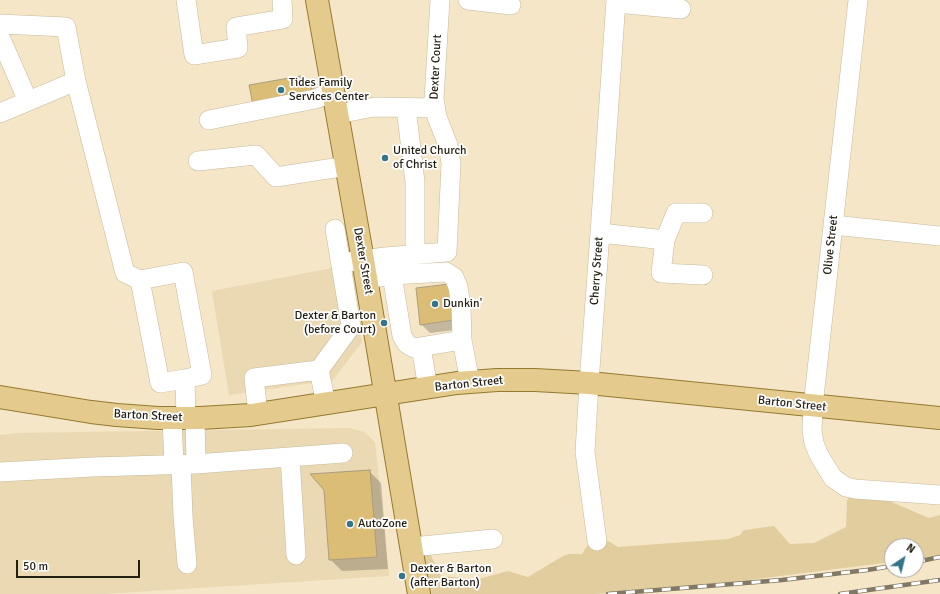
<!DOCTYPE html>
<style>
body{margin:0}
#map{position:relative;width:940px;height:594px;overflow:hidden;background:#f4e6c6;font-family:Signika,sans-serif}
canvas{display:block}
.north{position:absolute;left:884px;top:538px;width:40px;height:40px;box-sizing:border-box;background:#fff;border:1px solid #a7a5a1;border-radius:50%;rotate:35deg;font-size:11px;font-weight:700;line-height:16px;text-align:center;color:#241f13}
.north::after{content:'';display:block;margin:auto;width:14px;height:18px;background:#357489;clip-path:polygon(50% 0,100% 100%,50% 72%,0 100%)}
.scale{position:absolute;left:16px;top:560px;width:124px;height:18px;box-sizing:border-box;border:2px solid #241f13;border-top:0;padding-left:5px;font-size:12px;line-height:14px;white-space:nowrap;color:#241f13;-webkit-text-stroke:3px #fff;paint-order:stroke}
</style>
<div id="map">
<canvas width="940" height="594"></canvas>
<div class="north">N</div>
<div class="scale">50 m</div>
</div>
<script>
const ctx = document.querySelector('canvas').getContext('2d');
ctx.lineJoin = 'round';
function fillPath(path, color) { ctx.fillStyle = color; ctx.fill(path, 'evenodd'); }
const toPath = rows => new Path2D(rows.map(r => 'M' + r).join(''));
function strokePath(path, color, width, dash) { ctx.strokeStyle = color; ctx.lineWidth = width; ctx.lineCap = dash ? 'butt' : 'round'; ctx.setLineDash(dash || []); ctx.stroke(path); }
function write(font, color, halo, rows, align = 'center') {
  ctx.font = font + ' Signika,sans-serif'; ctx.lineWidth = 3.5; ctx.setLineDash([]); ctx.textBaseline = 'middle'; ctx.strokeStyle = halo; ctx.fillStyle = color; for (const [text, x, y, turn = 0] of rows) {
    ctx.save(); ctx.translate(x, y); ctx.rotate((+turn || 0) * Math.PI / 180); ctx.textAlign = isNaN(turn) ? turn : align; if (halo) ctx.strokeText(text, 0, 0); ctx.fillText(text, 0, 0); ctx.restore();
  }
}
const built = toPath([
 [348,265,362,342,333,380,229,395,212,291],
 [350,428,364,432,375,442,389,576,103,594,0,594,0,435,18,433]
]);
const green = toPath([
 [852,485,929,518,940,515,940,556,916,559,916,546,892,546,892,562,677,589,593,594,415,594,414,531,423,539,441,576,479,579,508,571,528,577,563,556,570,554,582,554,595,533,618,547,728,539,740,535,743,531,745,530,774,526,790,544,814,543,846,527,847,502]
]);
const shadow = toPath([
 [301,78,306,82,310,82,316,88,318,101,260,111],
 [449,285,463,329,430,333,421,324],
 [369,471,381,483,388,569,342,571,330,559,325,490]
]);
const building = toPath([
 [301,76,302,82,310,81,313,95,253,105,249,85,301,76],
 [449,284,454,320,420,325,416,288,449,284],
 [370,470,377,557,329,560,324,490,310,474,370,470]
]);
const minor = toPath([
 [186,0,194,55,238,48,236,27,283,19,282,0],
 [468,0,511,5],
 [858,0,813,406,812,431,814,443,818,453,823,462,833,478,846,487,855,489,940,495],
 [616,3,681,9],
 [0,24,66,27,76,81,125,273,140,280],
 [0,37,28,101],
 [406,108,415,182,415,254],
 [0,113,76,81],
 [338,114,363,109,375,107,435,108],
 [209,120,315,99,334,92],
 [198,161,256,155,276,177,347,166],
 [833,225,940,236],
 [600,233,665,240,676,213,703,213],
 [665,240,661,273,703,275],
 [341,263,385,257,447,252,451,163,448,145,437,117,434,99,440,0],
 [392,275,446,272,454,277,458,287,461,306,462,340],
 [366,279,392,275,402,336,407,344,414,348,462,340,470,382],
 [421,347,428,388],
 [319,370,326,404],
 [185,379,160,383,140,280,183,272,202,375,185,379,186,418],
 [258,414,254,378,319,370,351,326,335,229],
 [172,418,174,465],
 [195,418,196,464],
 [290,457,296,555],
 [181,465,183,516,187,564],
 [0,472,93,467,196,464,343,453],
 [597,541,585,452,589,383,600,233,616,0],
 [412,547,493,539]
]);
const major = toPath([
 [317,0,363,260,419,594],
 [0,397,91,412,117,415,158,418,200,418,251,415,457,383,497,380,535,380,589,383,940,418]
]);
const rail = toPath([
 [916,562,940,557],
 [608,594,782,580,867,570,892,566],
 [840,594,940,580]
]);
const markers = [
 [281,90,4,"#357489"],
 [385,158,4,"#357489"],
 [435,304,4,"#357489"],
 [384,323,4,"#357489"],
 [350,524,4,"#357489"],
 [402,576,4,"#357489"]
];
const streetNames = [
 ["Dexter Court",436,67,-87],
 ["Olive Street",831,245,-84],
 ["Dexter Street",363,261,80],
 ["Cherry Street",597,271,-86],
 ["Barton Street",469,384,-6],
 ["Barton Street",792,404,6],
 ["Barton Street",148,416,3]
];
const poiNames = [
 ["Tides Family",289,83],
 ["Services Center",289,97],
 ["United Church",393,151],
 ["of Christ",393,165],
 ["Dunkin'",443,304],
 ["Dexter & Barton",376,316,"right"],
 ["(before Court)",376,330,"right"],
 ["AutoZone",358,524],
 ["Dexter & Barton",410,569],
 ["(after Barton)",410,583]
];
fillPath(built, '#ead9b2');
fillPath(green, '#e2cd9e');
fillPath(shadow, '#0003');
fillPath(building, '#dbbd76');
strokePath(building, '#ab9e80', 1);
strokePath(minor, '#c7b99b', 20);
strokePath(major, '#957931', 24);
strokePath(minor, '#fff', 19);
strokePath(major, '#e4cb8d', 22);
strokePath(rail, '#827964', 4.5);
strokePath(rail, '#fff', 3, [9]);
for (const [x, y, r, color] of markers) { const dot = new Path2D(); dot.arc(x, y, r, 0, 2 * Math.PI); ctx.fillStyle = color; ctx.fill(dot); strokePath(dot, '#fff', 1.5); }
write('12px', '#241f13', '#fff', streetNames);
write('12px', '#241f13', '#fff', poiNames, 'left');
</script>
